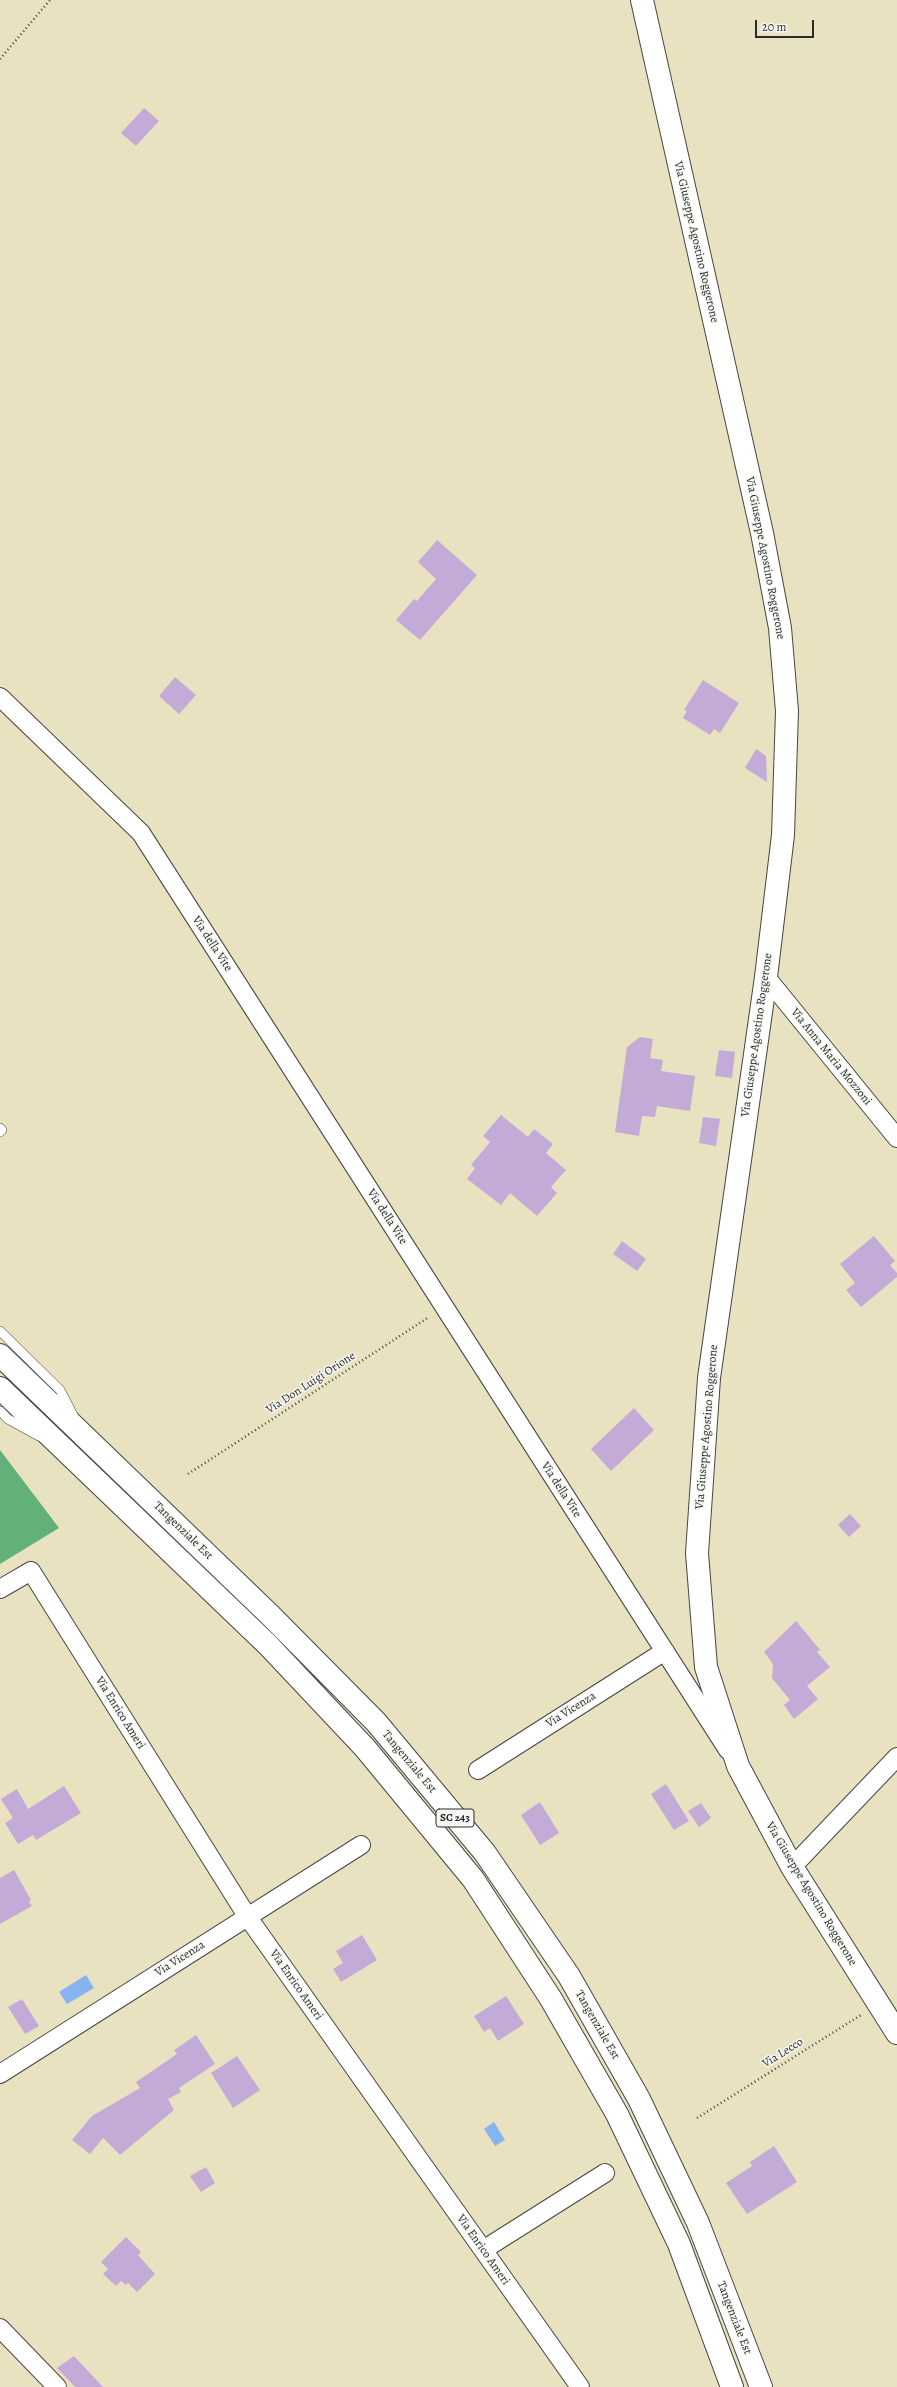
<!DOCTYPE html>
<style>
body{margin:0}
#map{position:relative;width:897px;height:2387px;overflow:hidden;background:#e8e2c1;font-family:Alegreya,serif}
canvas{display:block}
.scale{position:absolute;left:755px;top:20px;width:59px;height:18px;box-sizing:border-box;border:2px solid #2b2b2b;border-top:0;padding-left:5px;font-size:12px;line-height:14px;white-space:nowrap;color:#2b2b2b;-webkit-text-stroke:3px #f6f6f2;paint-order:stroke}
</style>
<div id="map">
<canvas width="897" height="2387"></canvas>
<div class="scale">20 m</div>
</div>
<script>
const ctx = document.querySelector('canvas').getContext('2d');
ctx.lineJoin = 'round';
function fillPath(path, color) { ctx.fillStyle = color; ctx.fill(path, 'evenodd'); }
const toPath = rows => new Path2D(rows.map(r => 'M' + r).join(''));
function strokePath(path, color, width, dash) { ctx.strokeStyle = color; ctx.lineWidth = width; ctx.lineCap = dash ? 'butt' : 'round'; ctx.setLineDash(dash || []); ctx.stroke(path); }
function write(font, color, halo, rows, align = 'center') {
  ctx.font = font + ' Alegreya,serif'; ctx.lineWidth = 3; ctx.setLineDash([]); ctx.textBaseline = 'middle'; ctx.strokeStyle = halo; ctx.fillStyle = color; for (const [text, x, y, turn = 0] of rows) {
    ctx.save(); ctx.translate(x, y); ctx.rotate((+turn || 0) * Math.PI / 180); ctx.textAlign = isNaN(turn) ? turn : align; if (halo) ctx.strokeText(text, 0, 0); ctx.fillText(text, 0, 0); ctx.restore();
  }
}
const forest = toPath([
 [0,1450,59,1528,0,1564]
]);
const water = toPath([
 [86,1975,94,1988,67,2004,59,1992],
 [494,2122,505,2140,495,2146,484,2129]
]);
const building = toPath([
 [144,108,159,121,136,146,121,133],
 [437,540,477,575,420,640,396,620,414,599,417,601,436,579,418,562],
 [175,677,196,695,179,714,159,696],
 [703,680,739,703,720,733,714,729,710,735,683,718,687,711,684,710],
 [756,749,766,756,767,782,745,768],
 [640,1037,653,1039,650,1058,663,1060,661,1071,695,1076,690,1111,657,1106,655,1117,642,1116,639,1136,615,1132,627,1047],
 [719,1050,735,1052,732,1078,715,1076],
 [501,1115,528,1137,534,1129,553,1144,546,1153,566,1170,551,1187,557,1193,537,1216,510,1193,501,1205,467,1179,475,1168,471,1165,490,1142,483,1136],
 [703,1117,720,1119,716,1146,699,1143],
 [874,1236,895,1261,890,1265,897,1273,897,1277,861,1307,846,1290,855,1283,840,1264],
 [622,1241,646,1259,637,1271,613,1254],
 [634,1408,654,1430,611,1471,591,1449],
 [850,1514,861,1526,849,1537,838,1525],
 [796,1621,820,1650,817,1652,830,1667,807,1686,818,1699,794,1719,784,1705,790,1700,772,1678,773,1664,764,1652],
 [666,1784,689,1821,674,1830,651,1794],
 [64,1786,81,1813,36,1840,33,1835,18,1844,5,1823,13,1818,1,1799,17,1789,28,1809],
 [540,1802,559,1833,540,1845,521,1815],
 [701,1803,711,1818,699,1827,688,1811],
 [14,1870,31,1900,29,1902,32,1906,0,1924,0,1878],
 [362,1935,377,1960,341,1982,333,1969,343,1963,336,1951],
 [506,1996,524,2024,498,2041,490,2028,484,2032,474,2016],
 [22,1999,39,2026,25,2034,8,2007],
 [196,2035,215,2064,179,2088,181,2092,168,2099,174,2110,120,2155,103,2138,90,2154,72,2140,92,2116,140,2088,136,2082,177,2054,174,2050],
 [237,2056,260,2090,233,2108,211,2073],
 [774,2146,797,2182,747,2214,726,2183,752,2166,750,2162],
 [206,2167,215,2183,201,2192,190,2176],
 [126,2237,141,2252,138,2255,155,2274,137,2292,128,2283,126,2285,121,2281,116,2286,103,2274,108,2269,101,2262],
 [74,2356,103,2387,75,2387,57,2368]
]);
const path = toPath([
 [0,59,50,0],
 [188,1474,429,1317],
 [697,2118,861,2015]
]);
const lane = toPath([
 [0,1128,2,1130,0,1132],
 [0,1331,60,1390,73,1415],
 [0,1411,8,1419,39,1436]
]);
const street = toPath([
 [0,697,141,833,728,1750],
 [766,977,897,1138],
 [0,1589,31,1571,247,1916,580,2387],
 [478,1770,665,1651],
 [792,1867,897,1757],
 [0,2074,361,1845],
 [483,2250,605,2173],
 [0,2328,57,2387]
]);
const secondary = toPath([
 [642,0,762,533,780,628,787,711,783,835,766,977,709,1378,697,1553,706,1667,738,1766,792,1867,897,2033]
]);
const highway = toPath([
 [0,1355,271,1616,376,1722,485,1853,569,1976,639,2099,698,2223,761,2387],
 [0,1388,268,1645,365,1748,473,1879,551,1999,617,2114,679,2244,732,2387]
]);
const shields = [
 [455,1818,38]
];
const shieldNames = [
 ["SC 243",455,1818]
];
const streetNames = [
 ["Via Giuseppe Agostino Roggerone",696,242,77],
 ["Via Giuseppe Agostino Roggerone",765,558,79],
 ["Via della Vite",212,944,57],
 ["Via Giuseppe Agostino Roggerone",757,1035,-82],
 ["Via Anna Maria Mozzoni",831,1057,51],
 ["Via della Vite",387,1217,57],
 ["Via Don Luigi Orione",311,1383,-33],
 ["Via Giuseppe Agostino Roggerone",707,1427,-85],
 ["Via della Vite",561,1490,57],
 ["Tangenziale Est",183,1531,44],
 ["Via Vicenza",571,1710,-32],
 ["Via Enrico Ameri",120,1713,58],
 ["Tangenziale Est",409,1762,50],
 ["Via Giuseppe Agostino Roggerone",811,1894,59],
 ["Via Vicenza",180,1959,-32],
 ["Via Enrico Ameri",296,1985,55],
 ["Tangenziale Est",597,2025,60],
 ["Via Lecco",783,2053,-32],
 ["Via Enrico Ameri",483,2250,55],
 ["Tangenziale Est",734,2318,69]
];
fillPath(forest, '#62b07a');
fillPath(water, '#85b4f0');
fillPath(building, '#c4abd7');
strokePath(lane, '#474642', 10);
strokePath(street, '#474642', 20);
strokePath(secondary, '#474642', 24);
strokePath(highway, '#474642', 24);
strokePath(path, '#474642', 2.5, [1, 3]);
strokePath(lane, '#fff', 9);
strokePath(street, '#fff', 18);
strokePath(secondary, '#fff', 22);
strokePath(highway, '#fff', 22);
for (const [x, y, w] of shields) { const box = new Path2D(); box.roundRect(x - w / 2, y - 9, w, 18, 3); ctx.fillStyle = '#f6f6f2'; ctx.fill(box); strokePath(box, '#2b2b2b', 1); }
write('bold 11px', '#2b2b2b', null, shieldNames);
write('12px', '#2b2b2b', '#f6f6f2', streetNames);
</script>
